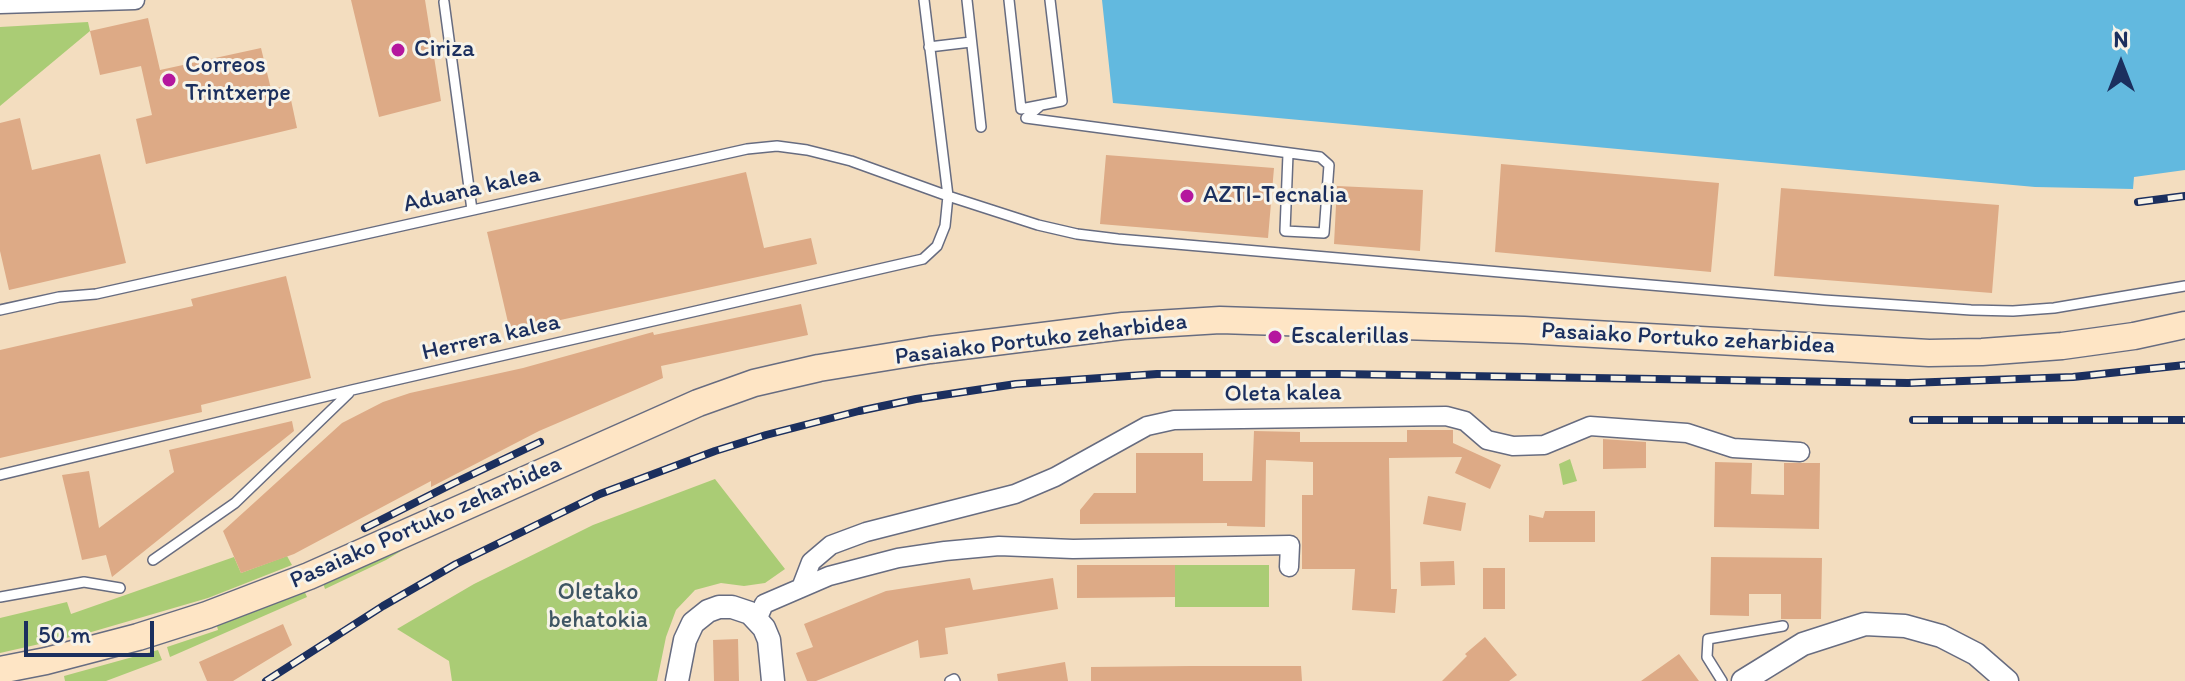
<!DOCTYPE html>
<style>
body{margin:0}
#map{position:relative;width:2185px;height:681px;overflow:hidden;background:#f3ddbf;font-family:Itim,sans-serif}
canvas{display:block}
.north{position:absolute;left:2081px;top:24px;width:80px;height:80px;-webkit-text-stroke:6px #f7f3e8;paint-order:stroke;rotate:0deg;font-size:22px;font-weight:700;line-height:32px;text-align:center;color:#1b2f5e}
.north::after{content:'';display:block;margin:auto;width:28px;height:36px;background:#1b2f5e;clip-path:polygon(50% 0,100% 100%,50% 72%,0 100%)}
.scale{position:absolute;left:24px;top:621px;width:130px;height:36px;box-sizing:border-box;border:4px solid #1b2f5e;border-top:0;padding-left:10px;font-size:24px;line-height:28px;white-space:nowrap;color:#1b2f5e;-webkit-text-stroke:6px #f7f3e8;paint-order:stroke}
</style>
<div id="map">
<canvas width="2185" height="681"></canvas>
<div class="north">N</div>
<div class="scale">50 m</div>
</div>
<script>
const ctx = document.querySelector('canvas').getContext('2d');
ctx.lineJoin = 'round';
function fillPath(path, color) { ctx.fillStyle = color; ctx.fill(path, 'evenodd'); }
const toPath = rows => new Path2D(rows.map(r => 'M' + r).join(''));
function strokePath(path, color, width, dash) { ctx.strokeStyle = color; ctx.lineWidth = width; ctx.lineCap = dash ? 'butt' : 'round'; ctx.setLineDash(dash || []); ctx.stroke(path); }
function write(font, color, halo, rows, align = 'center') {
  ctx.font = font + ' Itim,sans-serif'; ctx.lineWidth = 6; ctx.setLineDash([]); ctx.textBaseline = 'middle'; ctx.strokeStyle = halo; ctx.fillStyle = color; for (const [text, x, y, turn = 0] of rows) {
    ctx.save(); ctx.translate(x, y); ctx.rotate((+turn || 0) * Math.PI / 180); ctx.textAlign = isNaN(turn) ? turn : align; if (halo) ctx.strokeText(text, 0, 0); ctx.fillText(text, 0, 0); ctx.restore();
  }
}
const green = toPath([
 [88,22,90,31,0,106,0,27],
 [1570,459,1577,481,1563,485,1559,464],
 [715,479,785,569,765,583,744,586,721,583,695,590,676,610,666,637,657,681,452,681,449,661,397,629,474,584,593,525],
 [418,541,386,560,325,589,322,580],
 [287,556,292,565,208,598,88,633,0,653,0,618,67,602,71,614,234,557,241,573],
 [1175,565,1269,565,1269,607,1175,607],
 [303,588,307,597,170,657,167,647,218,630,217,626,221,619],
 [158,650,162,660,106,681,65,681,64,676]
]);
const water = toPath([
 [1102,0,2185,0,2185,170,2134,177,2133,189,2035,187,1113,103]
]);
const building = toPath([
 [351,0,425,0,441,101,379,117],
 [148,18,160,70,261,48,271,89,288,86,297,128,146,164,136,119,152,115,141,66,100,75,90,31],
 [20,118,32,170,100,154,126,263,9,290,0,251,0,123],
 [1106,155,1274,168,1268,238,1100,224],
 [1501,164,1719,183,1711,272,1495,252],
 [746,172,764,248,811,238,817,264,510,331,487,232],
 [1337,186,1423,190,1420,251,1334,244],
 [1781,188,1999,205,1992,293,1774,276],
 [286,276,311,378,201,405,202,412,0,458,0,350,193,306,191,299],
 [801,304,808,335,661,366,663,378,539,431,431,487,431,481,294,554,241,573,223,531,342,423,383,402,410,393,523,368,653,332,654,335],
 [292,421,294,431,112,577,106,555,82,560,62,475,89,471,99,528,174,472,169,450],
 [1407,430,1453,430,1453,443,1501,465,1490,489,1455,473,1462,457,1389,458,1391,589,1397,589,1395,613,1352,610,1355,569,1302,569,1302,495,1313,495,1313,462,1266,460,1265,527,1227,526,1227,523,1080,524,1080,510,1094,493,1136,493,1136,453,1203,453,1203,481,1252,481,1254,431,1300,432,1300,442,1407,442],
 [1603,439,1646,442,1646,468,1603,469],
 [1715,462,1752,463,1751,494,1784,495,1784,463,1820,463,1819,529,1714,527],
 [1428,496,1466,503,1461,531,1423,524],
 [1545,511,1595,511,1595,542,1529,542,1529,515,1543,518],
 [1711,557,1822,558,1821,619,1781,619,1781,594,1749,594,1749,616,1710,615],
 [1454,561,1455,585,1421,586,1420,562],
 [1077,565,1175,565,1175,597,1077,598],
 [1483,568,1505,568,1505,609,1483,609],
 [970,578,973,590,1053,578,1058,609,945,628,948,654,920,658,918,640,816,681,807,681,796,653,813,647,804,624,886,591],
 [283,624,292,645,233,681,207,681,199,662],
 [1485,637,1517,675,1509,681,1442,681,1467,656,1465,654],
 [738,639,739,681,714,681,713,640],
 [1679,654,1699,681,1641,681],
 [1065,662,1068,681,998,681,997,674],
 [1190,666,1301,666,1302,681,1091,681,1091,667]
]);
const service = toPath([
 [924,0,948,196,1038,225,1077,234,1118,239,1824,300,1971,310,2013,311,2054,308,2185,286],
 [967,0,981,127],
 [1009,0,1021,109,1062,101,1050,0],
 [444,2,472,210],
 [929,47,971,42],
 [1041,105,1026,118,1320,157,1329,165,1324,233,1285,231,1288,154],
 [0,310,59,297,96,294,747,149,777,146,807,150,851,161,948,196,945,226,937,246,923,259,352,390,0,475],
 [153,560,235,503,349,393],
 [0,597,84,582,120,588],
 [950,681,954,679,955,681],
 [1722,681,1707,657,1708,639,1783,626]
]);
const minor = toPath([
 [0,4,135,0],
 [801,588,811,562,831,545,866,532,1015,494,1055,477,1147,426,1174,420,1446,416,1465,421,1487,440,1513,446,1544,445,1590,426,1687,433,1733,448,1800,452],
 [757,620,764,604,829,576,898,558,945,551,999,546,1073,549,1290,545,1289,567]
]);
const tertiary = toPath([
 [677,681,685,640,693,623,708,611,719,607,732,607,750,613,764,628,769,640,773,681],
 [1743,681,1803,644,1865,624,1905,626,1941,636,1976,654,2007,681]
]);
const secondary = toPath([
 [0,670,46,661,138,637,207,615,309,576,698,403,754,383,819,368,930,350,1123,326,1220,320,1524,330,1929,353,1982,352,2062,346,2134,336,2185,325]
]);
const rail = toPath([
 [2138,202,2185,196],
 [1913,420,2185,420],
 [365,528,454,483,540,442],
 [266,681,383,606,456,564,600,494,715,451,766,435,859,411,916,399,1016,384,1157,374,1340,374,1908,383,2073,377,2185,365]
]);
const markers = [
 [398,50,8,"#b5179e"],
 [169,80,8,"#b5179e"],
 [1187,196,8,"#b5179e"],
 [1275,337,8,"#b5179e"]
];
const poiNames = [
 ["Ciriza",414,50],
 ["Correos",185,66],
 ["Trintxerpe",185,94],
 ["AZTI-Tecnalia",1203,196],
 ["Escalerillas",1291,337]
];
const streetNames = [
 ["Aduana kalea",472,190,-13],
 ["Herrera kalea",491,338,-13],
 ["Pasaiako Portuko zeharbidea",1688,339,3],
 ["Pasaiako Portuko zeharbidea",1041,340,-7],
 ["Oleta kalea",1283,394,-1],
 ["Pasaiako Portuko zeharbidea",426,523,-24]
];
const parkNames = [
 ["Oletako",598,593],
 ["behatokia",598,621]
];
fillPath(green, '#aacc75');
fillPath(water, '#62b9df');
fillPath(building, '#ddaa86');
strokePath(service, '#676c80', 12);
strokePath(minor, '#676c80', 21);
strokePath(tertiary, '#676c80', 25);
strokePath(secondary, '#676c80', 29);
strokePath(service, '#fff', 9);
strokePath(minor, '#fff', 18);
strokePath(tertiary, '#fff', 22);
strokePath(secondary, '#fee5c5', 26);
strokePath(rail, '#1b2f5e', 8);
strokePath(rail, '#f7f3e8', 5, [15]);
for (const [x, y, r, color] of markers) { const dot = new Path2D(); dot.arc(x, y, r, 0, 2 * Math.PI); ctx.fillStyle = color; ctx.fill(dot); strokePath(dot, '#f7f3e8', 3); }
write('24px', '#1b2f5e', '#f7f3e8', poiNames, 'left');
write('24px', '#1b2f5e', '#f7f3e8', streetNames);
write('24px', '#3f5664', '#f7f3e8', parkNames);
</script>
